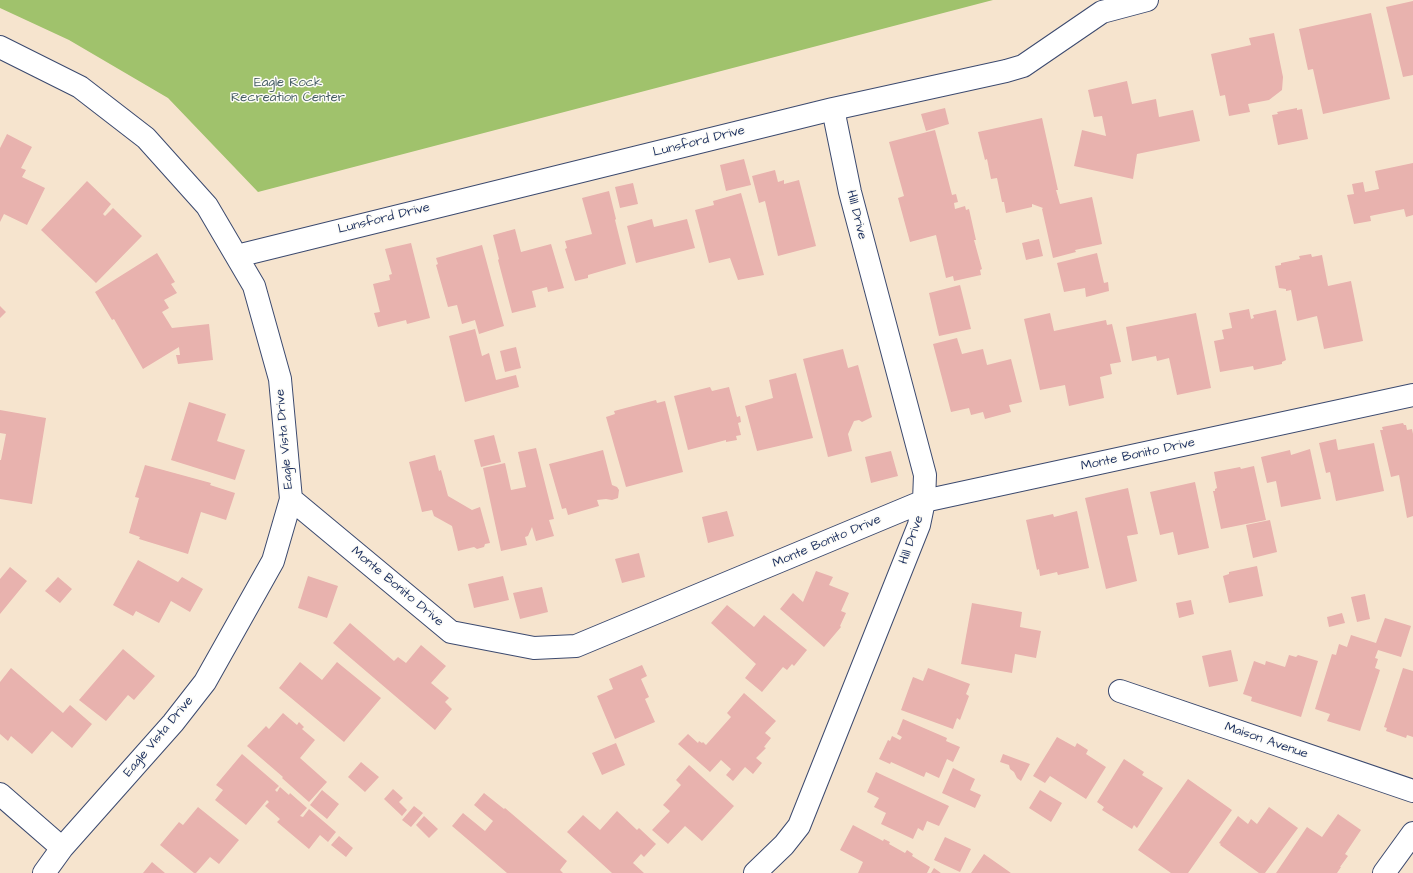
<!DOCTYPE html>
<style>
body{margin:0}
canvas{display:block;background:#f6e4ce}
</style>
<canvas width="1413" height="873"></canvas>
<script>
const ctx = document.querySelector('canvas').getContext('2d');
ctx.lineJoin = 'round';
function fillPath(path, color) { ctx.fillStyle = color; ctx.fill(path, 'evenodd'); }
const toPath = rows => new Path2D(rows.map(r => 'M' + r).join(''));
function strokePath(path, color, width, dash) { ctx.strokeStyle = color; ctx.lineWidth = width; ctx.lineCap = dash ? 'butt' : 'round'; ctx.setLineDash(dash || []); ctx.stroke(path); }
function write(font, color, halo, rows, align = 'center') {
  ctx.font = font + ' "Architects Daughter",sans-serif'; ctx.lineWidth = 3; ctx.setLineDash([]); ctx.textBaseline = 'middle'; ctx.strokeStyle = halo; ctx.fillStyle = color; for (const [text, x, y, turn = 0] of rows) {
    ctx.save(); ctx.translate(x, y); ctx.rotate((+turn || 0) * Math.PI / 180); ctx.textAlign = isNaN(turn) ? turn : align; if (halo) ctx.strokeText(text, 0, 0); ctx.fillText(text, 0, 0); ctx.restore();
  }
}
const green = toPath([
 [0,0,993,0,258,192,168,98,69,40,0,8]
]);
const building = toPath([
 [1413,1,1413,75,1403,77,1386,7],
 [1371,13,1390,99,1323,114,1313,69,1308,70,1299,29],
 [1274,33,1283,77,1282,90,1269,100,1248,104,1250,112,1229,116,1225,95,1220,96,1211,54,1251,45,1249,38],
 [1127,81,1132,104,1156,99,1159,117,1193,110,1200,141,1137,154,1133,179,1074,166,1082,130,1106,136,1102,116,1094,117,1088,90],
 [945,108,949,124,926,131,921,114],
 [1297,108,1297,110,1302,109,1308,139,1278,145,1272,115,1278,114,1277,112],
 [1042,118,1058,190,1056,190,1060,204,1092,197,1102,244,1075,250,1076,252,1053,258,1042,209,1043,208,1032,204,1032,207,1006,213,1004,202,1002,202,997,178,991,179,987,159,985,160,978,132],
 [935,130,952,195,956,194,958,202,954,203,955,209,965,206,966,210,969,209,976,240,974,240,982,269,980,270,981,275,954,281,953,276,946,278,936,235,910,242,898,198,904,196,889,142],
 [7,134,32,147,21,168,26,170,22,177,45,188,27,225,4,214,0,222,0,148],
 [744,159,751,185,726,191,720,165],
 [1413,163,1413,215,1406,217,1404,209,1370,216,1371,221,1354,224,1347,195,1354,194,1352,184,1363,182,1365,192,1379,189,1375,171],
 [775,170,778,182,784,180,784,184,799,180,816,246,778,256,765,201,759,203,752,176],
 [87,181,111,204,103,214,105,216,113,208,142,236,96,283,41,230],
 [633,183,638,204,620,208,615,187],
 [609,191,616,219,615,220,626,264,588,275,588,278,575,281,565,249,567,248,565,241,592,234,582,198],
 [741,193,764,275,738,280,730,258,709,263,695,210,714,205,713,201],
 [652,219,654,227,687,219,695,248,636,263,627,226],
 [515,229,521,252,551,244,564,288,548,292,547,287,532,291,536,307,512,313,498,260,499,259,493,235],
 [1039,239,1043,256,1026,260,1022,243],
 [411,243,430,318,407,324,406,320,378,327,374,313,380,312,373,284,390,280,389,275,392,274,385,249],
 [482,245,504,326,479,334,475,320,462,324,457,305,448,307,436,265,438,264,436,258],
 [157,253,175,282,171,284,177,293,164,300,169,308,162,312,172,328,209,324,213,360,178,364,176,355,180,355,179,347,143,369,114,319,112,320,95,292],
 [1097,253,1104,283,1108,282,1109,291,1086,297,1085,288,1064,292,1057,263],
 [1311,254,1312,257,1322,255,1328,286,1351,281,1363,341,1324,349,1317,316,1297,321,1291,290,1286,291,1286,289,1279,288,1275,266,1281,265,1281,263,1300,259,1299,256],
 [960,285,971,329,939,336,929,293],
 [0,306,6,312,0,318],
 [1249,309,1251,319,1254,318,1253,315,1276,310,1286,360,1282,362,1282,364,1254,370,1253,366,1220,372,1214,341,1224,339,1222,330,1232,328,1229,313],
 [1050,313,1054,331,1106,320,1107,325,1112,324,1121,362,1110,364,1112,374,1100,377,1104,398,1069,406,1065,385,1040,390,1024,319],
 [1196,313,1211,388,1177,395,1169,358,1157,361,1156,356,1132,361,1126,327],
 [475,329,482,356,489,353,496,380,516,375,519,387,465,402,449,336],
 [957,338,962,354,983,349,987,365,1011,359,1022,402,1009,405,1011,412,985,419,983,412,971,415,969,408,951,412,933,344],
 [516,347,521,368,505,372,500,351],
 [843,349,848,368,858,365,872,417,862,422,859,420,854,421,848,434,852,451,828,457,803,359],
 [796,373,813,438,757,451,745,406,773,398,769,380],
 [710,387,712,391,729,387,737,417,740,416,741,422,738,423,741,435,736,436,737,440,726,442,726,440,688,450,674,396],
 [656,400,657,403,665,401,683,472,626,487,606,417,615,414,614,411],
 [189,402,226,414,217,441,245,450,235,480,171,460],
 [0,410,46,418,32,504,0,499,0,460,1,460,6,434,0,433],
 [1403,423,1404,425,1406,425,1407,430,1412,429,1413,434,1413,516,1407,518,1399,475,1391,477,1380,430,1383,430,1382,427],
 [494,435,501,462,481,467,474,440],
 [1336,439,1338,450,1374,443,1384,491,1336,501,1330,472,1326,473,1319,443],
 [536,448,554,519,549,520,554,536,536,541,532,527,528,536,525,537,527,545,501,551,483,468,505,463,511,490,526,487,518,452],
 [1310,449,1321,499,1281,507,1276,481,1267,483,1261,457,1290,450,1291,455],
 [603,450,612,485,617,487,619,490,618,498,612,500,606,499,597,500,599,506,568,515,566,508,562,509,549,464],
 [891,451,898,476,871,483,865,457],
 [435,455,439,471,441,470,448,496,472,510,480,507,490,543,485,544,484,547,477,549,474,547,458,551,452,526,434,516,432,510,422,512,409,462],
 [145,465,211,483,210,485,235,493,226,520,201,512,188,554,139,539,140,537,129,533,139,498,135,497],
 [1254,466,1266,520,1221,529,1213,491,1215,491,1215,489,1217,488,1214,472,1240,467,1241,469],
 [1195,482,1209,548,1178,555,1173,532,1160,535,1150,492],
 [1128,488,1138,534,1127,536,1137,581,1106,589,1085,498],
 [727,511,734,536,708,543,702,517],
 [1077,511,1089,568,1058,575,1057,572,1040,576,1039,569,1037,570,1026,520,1053,514,1054,517],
 [1270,520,1277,552,1253,558,1246,525],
 [639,553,645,577,622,583,615,559],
 [138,560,178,582,182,577,203,589,190,612,171,601,159,623,136,611,133,616,113,605],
 [1257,566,1263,596,1229,603,1223,576,1229,574,1229,572],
 [10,567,27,581,0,614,0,579],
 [816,571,833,577,829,585,849,593,841,611,846,613,840,626,841,627,824,647,780,609,793,593,803,602],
 [308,576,338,586,327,618,298,608],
 [503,576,509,600,474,608,468,584],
 [58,577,72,589,60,603,45,591],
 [542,587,548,612,520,619,513,593],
 [1365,594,1370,619,1357,622,1351,597],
 [1191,600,1194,614,1179,618,1176,603],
 [972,603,1022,612,1020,627,1041,631,1036,658,1015,654,1012,673,961,664],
 [727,605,754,627,764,615,807,650,794,666,792,664,787,670,783,667,762,692,745,678,756,664,711,623],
 [1342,613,1345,623,1329,627,1327,617],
 [1385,618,1411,626,1401,657,1378,650,1375,658,1378,659,1375,668,1380,670,1360,731,1327,721,1330,714,1315,709,1332,654,1336,655,1339,644,1347,647,1351,635,1376,643],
 [350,623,394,661,398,657,406,663,421,645,446,666,431,683,449,698,445,702,452,709,435,730,333,643],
 [123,649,155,676,134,700,128,695,106,721,79,700],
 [1231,650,1238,681,1209,687,1202,656],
 [1289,655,1296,657,1298,655,1318,661,1301,717,1251,701,1252,697,1243,694,1254,661,1265,665,1266,661,1285,667],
 [300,662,322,680,337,662,381,698,344,742,279,688],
 [642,665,647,676,641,679,649,697,645,699,655,722,615,739,597,696,613,689,609,679],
 [11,668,63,713,70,705,92,724,72,748,52,731,32,754,11,736,8,741,0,734,0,682],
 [928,668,970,684,966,694,969,696,960,720,957,718,953,729,901,710,913,677,923,681],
 [1403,668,1413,671,1413,737,1407,735,1406,738,1386,731,1387,728,1384,727],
 [744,693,776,721,765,733,771,738,764,747,766,748,756,758,762,763,753,774,745,767,733,781,726,775,731,769,721,760,710,772,678,744,688,734,698,743,699,741,702,743,703,742,706,745,731,717,727,713],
 [283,713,297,725,299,722,304,727,302,729,315,740,300,758,327,782,309,802,282,778,283,777,247,746,266,726,269,729],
 [903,719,947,738,946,741,960,747,953,762,947,759,939,778,926,772,924,777,891,762,890,764,879,759,888,740,890,741,892,736,900,740,902,737,897,734],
 [1057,737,1075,747,1077,743,1088,750,1086,754,1106,767,1086,799,1050,776,1045,783,1033,776],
 [616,743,625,765,602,775,592,753],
 [242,754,279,786,275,790,277,792,280,787,289,795,290,793,307,808,300,816,303,817,309,809,336,832,328,842,320,835,309,849,277,822,280,819,265,806,269,802,267,800,246,825,215,800,223,790,216,785],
 [1003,754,1030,764,1021,781,1017,778,1014,772,1010,769,1009,765,1000,762],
 [1124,759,1144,772,1142,775,1163,788,1137,828,1134,825,1132,829,1102,810,1104,807,1097,802],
 [361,762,379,777,365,792,348,777],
 [689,765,734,806,702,841,685,826,668,844,652,830,670,811,663,805,681,785,676,780],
 [953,768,975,779,970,790,981,795,975,808,942,793],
 [876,772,949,806,939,826,927,821,923,831,918,828,913,839,881,824,886,813,874,807,879,798,867,792],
 [1188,779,1232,810,1188,873,1171,873,1138,850],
 [393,789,403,798,399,802,407,810,402,816,384,799],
 [322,790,339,804,327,819,310,805],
 [1040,790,1062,803,1051,822,1029,808],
 [484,793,504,809,505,808,567,861,560,870,563,873,507,873,452,826,463,813,485,831,493,821,474,805],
 [414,806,423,813,411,827,402,820],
 [198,807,239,840,219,864,210,857,196,873,194,873,160,845,179,822,183,825],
 [1269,807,1298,828,1265,873,1259,873,1220,845,1221,844,1219,843,1238,816,1248,824,1251,819,1257,824],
 [617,811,637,830,639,828,656,844,644,857,641,854,633,863,644,873,612,873,567,832,583,815,600,830],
 [1338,814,1361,830,1345,854,1348,856,1340,867,1341,867,1337,873,1276,873,1307,827,1322,837],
 [424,816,438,829,429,838,416,825],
 [853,825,883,841,884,839,890,842,889,844,905,853,907,850,913,854,912,856,930,867,927,873,858,873,863,862,840,850],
 [339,836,353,848,346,857,331,845],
 [945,837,971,849,960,872,934,860],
 [984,854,1011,873,971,873],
 [152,862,165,873,143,873],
 [934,868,941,873,931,873]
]);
const minor = toPath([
 [0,47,80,87,146,138,207,206,254,286,280,379,291,499,273,561,205,682,173,723,62,848,44,873],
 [237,256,833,109,1006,71,1023,66,1102,12,1147,0],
 [291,499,451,632,534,648,576,646,924,501,1413,395],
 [1120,691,1413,791],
 [0,794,62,848],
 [755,873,784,845,799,826,919,525,924,501,925,475,850,192,833,109],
 [1384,873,1413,833]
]);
const parkNames = [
 ["Eagle Rock",288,83],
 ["Recreation Center",288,98]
];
const streetNames = [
 ["Lunsford Drive",699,142,-14],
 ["Hill Drive",856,215,76],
 ["Lunsford Drive",384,219,-14],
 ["Eagle Vista Drive",285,439,-95],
 ["Monte Bonito Drive",1138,455,-12],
 ["Hill Drive",912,540,-71],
 ["Monte Bonito Drive",827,542,-23],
 ["Monte Bonito Drive",397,587,40],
 ["Eagle Vista Drive",159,737,-50],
 ["Maison Avenue",1266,741,19]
];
fillPath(green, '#a0c26c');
fillPath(building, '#e8b2ae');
strokePath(minor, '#3c4a6f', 24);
strokePath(minor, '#fff', 22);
write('13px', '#435b62', '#fdfcf7', parkNames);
write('13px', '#1b2f5e', '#fdfcf7', streetNames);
</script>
